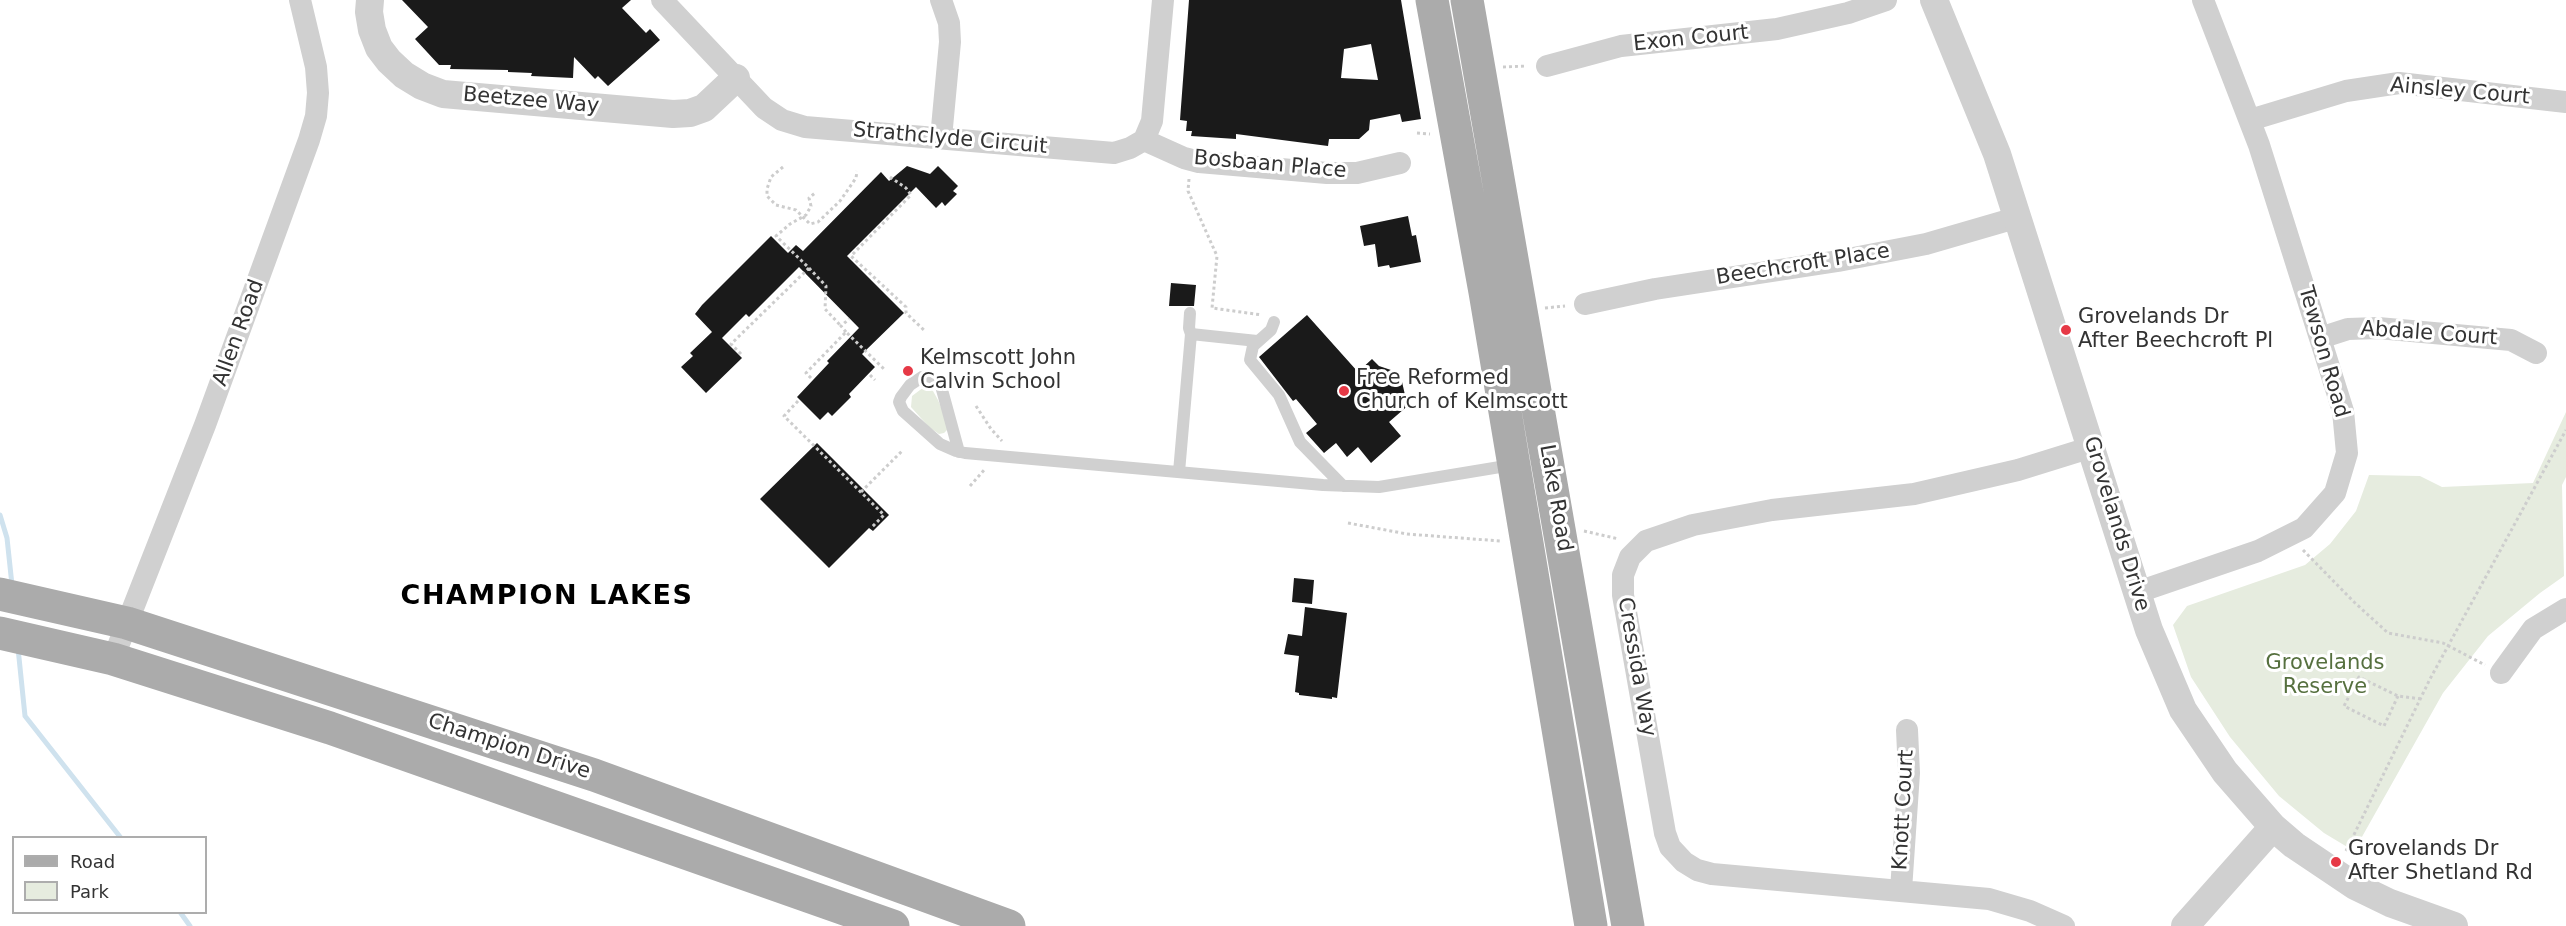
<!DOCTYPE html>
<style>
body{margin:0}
#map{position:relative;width:2566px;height:926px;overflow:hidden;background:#fff;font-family:"DejaVu Sans",sans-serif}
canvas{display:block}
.legend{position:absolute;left:12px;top:836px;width:195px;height:78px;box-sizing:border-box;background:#fff;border:2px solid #adadad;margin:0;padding:8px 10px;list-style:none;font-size:18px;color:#333}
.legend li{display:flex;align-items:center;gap:12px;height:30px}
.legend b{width:30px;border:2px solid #adadad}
</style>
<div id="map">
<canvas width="2566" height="926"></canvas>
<ul class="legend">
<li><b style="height:8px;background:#ababab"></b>Road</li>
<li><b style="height:16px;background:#e6ecdf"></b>Park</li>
</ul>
</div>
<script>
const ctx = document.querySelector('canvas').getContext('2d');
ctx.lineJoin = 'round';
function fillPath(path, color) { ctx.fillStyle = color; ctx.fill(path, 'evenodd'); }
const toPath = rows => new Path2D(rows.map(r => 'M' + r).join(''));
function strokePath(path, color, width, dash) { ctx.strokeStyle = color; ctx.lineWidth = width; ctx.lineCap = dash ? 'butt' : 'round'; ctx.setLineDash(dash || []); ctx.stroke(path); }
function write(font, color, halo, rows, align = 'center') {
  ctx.font = font + ' "DejaVu Sans",sans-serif'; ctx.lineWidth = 6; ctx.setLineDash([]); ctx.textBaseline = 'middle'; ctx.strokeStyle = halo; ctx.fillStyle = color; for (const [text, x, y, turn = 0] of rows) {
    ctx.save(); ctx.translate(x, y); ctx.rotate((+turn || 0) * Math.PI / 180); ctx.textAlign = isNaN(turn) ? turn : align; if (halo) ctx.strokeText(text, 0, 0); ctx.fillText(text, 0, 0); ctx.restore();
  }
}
const green = toPath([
 [924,387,933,391,938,400,947,422,947,430,944,433,939,434,929,427,911,407,912,396],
 [2566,412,2566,477,2562,485,2564,576,2540,593,2488,636,2443,693,2354,851,2324,833,2279,796,2230,737,2191,677,2173,625,2187,606,2305,565,2330,544,2356,511,2369,475,2420,476,2442,487,2533,483]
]);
const stream = toPath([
 [0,515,7,538,12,585],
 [18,648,25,716,121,838],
 [180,912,190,926]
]);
const building = toPath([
 [402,0,631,0,622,8,646,33,650,29,660,40,608,86,598,76,595,79,574,57,573,78,531,76,532,73,508,72,508,70,450,69,451,65,439,65,415,39,428,27],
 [1189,0,1401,0,1421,119,1402,122,1400,114,1370,120,1369,130,1359,139,1329,139,1328,146,1236,134,1236,139,1191,136,1192,131,1186,131,1187,121,1180,120],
 [1371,44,1378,80,1341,78,1344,49],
 [907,166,930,174,938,166,958,186,953,191,957,194,945,206,942,202,936,208,916,187,847,256,904,313,862,354,875,367,849,394,851,397,832,416,828,412,820,420,797,397,829,363,827,361,859,328,799,267,749,317,746,314,722,338,742,358,706,393,681,367,693,356,690,353,712,332,695,314,702,305,771,236,788,253,796,245,803,251,881,172,889,181],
 [1408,216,1412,236,1416,235,1421,262,1390,268,1389,265,1378,267,1375,244,1364,246,1360,226],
 [1171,283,1196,285,1194,306,1169,306],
 [1307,315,1358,372,1372,359,1379,366,1400,373,1405,395,1411,403,1389,422,1401,436,1371,463,1358,447,1347,457,1336,443,1324,453,1306,433,1317,424,1296,399,1293,401,1259,357],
 [817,443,889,515,873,531,869,528,829,568,760,499],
 [1294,578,1314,580,1312,604,1292,602],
 [1305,607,1347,613,1337,698,1332,697,1332,699,1299,695,1299,693,1295,692,1299,656,1284,654,1288,634,1302,636]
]);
const path = toPath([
 [1503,67,1527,66],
 [1417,133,1430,134],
 [783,167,771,177,767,189,767,196,776,205,796,210,810,224,818,222,840,201,856,178,857,171],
 [890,177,906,188,911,195,851,256,906,307,906,313,925,331],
 [1189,179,1188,191,1217,256,1212,308,1262,315],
 [809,268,826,286,825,309,841,326],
 [1545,308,1565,306],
 [846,332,841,326,849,319],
 [741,354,731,344,809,268,776,236,790,224,806,215,811,206,809,198,815,193],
 [870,375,875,380],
 [811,378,806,373,846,332,885,370],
 [798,401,784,416,884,515,872,527],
 [976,406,991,429,1002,441],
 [970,486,985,469],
 [861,492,902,451],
 [1348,523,1407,534,1500,541],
 [1584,531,1619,539],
 [2303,550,2354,602,2388,633,2443,643,2485,665],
 [2398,696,2384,726,2344,706,2359,677,2398,696,2421,699],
 [2346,851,2430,679,2566,430]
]);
const service = toPath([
 [1274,322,1271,330,1253,346,1250,360,1279,395,1300,442,1343,486],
 [1191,334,1257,341],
 [959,452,941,386,930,376,922,377,910,385,901,397,899,402,903,411,940,444,956,451,965,453,1323,485,1379,487,1512,465],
 [1179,472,1191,334,1189,328,1190,313]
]);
const minor = toPath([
 [662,0,764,108,782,120,805,127,1114,153,1130,148,1144,140,1152,121,1163,0],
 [1547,66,1621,46,1777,29,1848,13,1886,0],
 [2250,120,2346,91,2399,83,2566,102],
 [941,138,950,42,949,23,941,0],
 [1144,140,1184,158,1199,162,1327,173,1357,173,1400,163],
 [1585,304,1655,289,1838,261,1926,244,2019,217],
 [2320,338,2348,329,2378,328,2511,340,2536,353],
 [2138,592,2258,551,2304,528,2335,493,2347,453,2343,411,2259,145,2203,0],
 [113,659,205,425,309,140,316,116,318,93,316,67,300,0],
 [2501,673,2533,629,2566,609],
 [1901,890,1909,773,1907,730],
 [2064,926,2030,911,1989,899,1712,874,1697,870,1684,862,1670,847,1665,833,1623,595,1623,575,1630,557,1646,541,1693,525,1772,510,1914,494,2018,470,2092,447]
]);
const tertiary = toPath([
 [370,0,369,12,372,30,379,48,389,61,404,75,422,86,443,94,673,114,690,113,704,108,736,78],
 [1934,0,1997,154,2149,630,2183,710,2225,772,2273,827,2294,845,2355,886,2390,903,2454,926],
 [2185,926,2273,827]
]);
const primary = toPath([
 [1432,0,1485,292,1591,926],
 [1467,0,1628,926],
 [0,594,127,623,594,775,1009,926],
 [0,633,113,659,330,728,893,926]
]);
const markers = [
 [2066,330,6,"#e63946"],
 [908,371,6,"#e63946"],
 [1344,391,6,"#e63946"],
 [2336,862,6,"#e63946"]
];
const streetNames = [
 ["Exon Court",1691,39,-6],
 ["Ainsley Court",2460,92,5],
 ["Beetzee Way",531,101,5],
 ["Strathclyde Circuit",950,139,5],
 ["Bosbaan Place",1270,165,5],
 ["Beechcroft Place",1803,265,-9],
 ["Allen Road",239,333,-70],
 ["Abdale Court",2429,334,4],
 ["Tewson Road",2323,352,74],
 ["Lake Road",1555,498,80],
 ["Grovelands Drive",2116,524,73],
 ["Cressida Way",1636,667,80],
 ["Champion Drive",509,747,18],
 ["Knott Court",1904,810,-87]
];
const poiNames = [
 ["Grovelands Dr",2078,318],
 ["After Beechcroft Pl",2078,342],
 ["Kelmscott John",920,359],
 ["Calvin School",920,383],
 ["Free Reformed",1356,379],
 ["Church of Kelmscott",1356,403],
 ["Grovelands Dr",2348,850],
 ["After Shetland Rd",2348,874]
];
const parkNames = [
 ["Grovelands",2325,664],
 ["Reserve",2325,688]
];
const districtNames = [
 ["CHAMPION LAKES",547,597]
];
fillPath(green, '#e6ecdf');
strokePath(stream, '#cfe2ee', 5);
fillPath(building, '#1a1a1a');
strokePath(path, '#cdcdcd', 3, [3, 3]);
strokePath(service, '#d0d0d0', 12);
strokePath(minor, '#d0d0d0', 22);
strokePath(tertiary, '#d0d0d0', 28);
strokePath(primary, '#ababab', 33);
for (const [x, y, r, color] of markers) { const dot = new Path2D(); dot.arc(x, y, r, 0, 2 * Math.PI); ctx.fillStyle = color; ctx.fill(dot); strokePath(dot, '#fff', 2); }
write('21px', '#333', '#fff', streetNames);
write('21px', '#333', '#fff', poiNames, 'left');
write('21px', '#56703f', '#fff', parkNames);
ctx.letterSpacing = '1.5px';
write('bold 27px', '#000', '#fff', districtNames);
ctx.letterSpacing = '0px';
</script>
